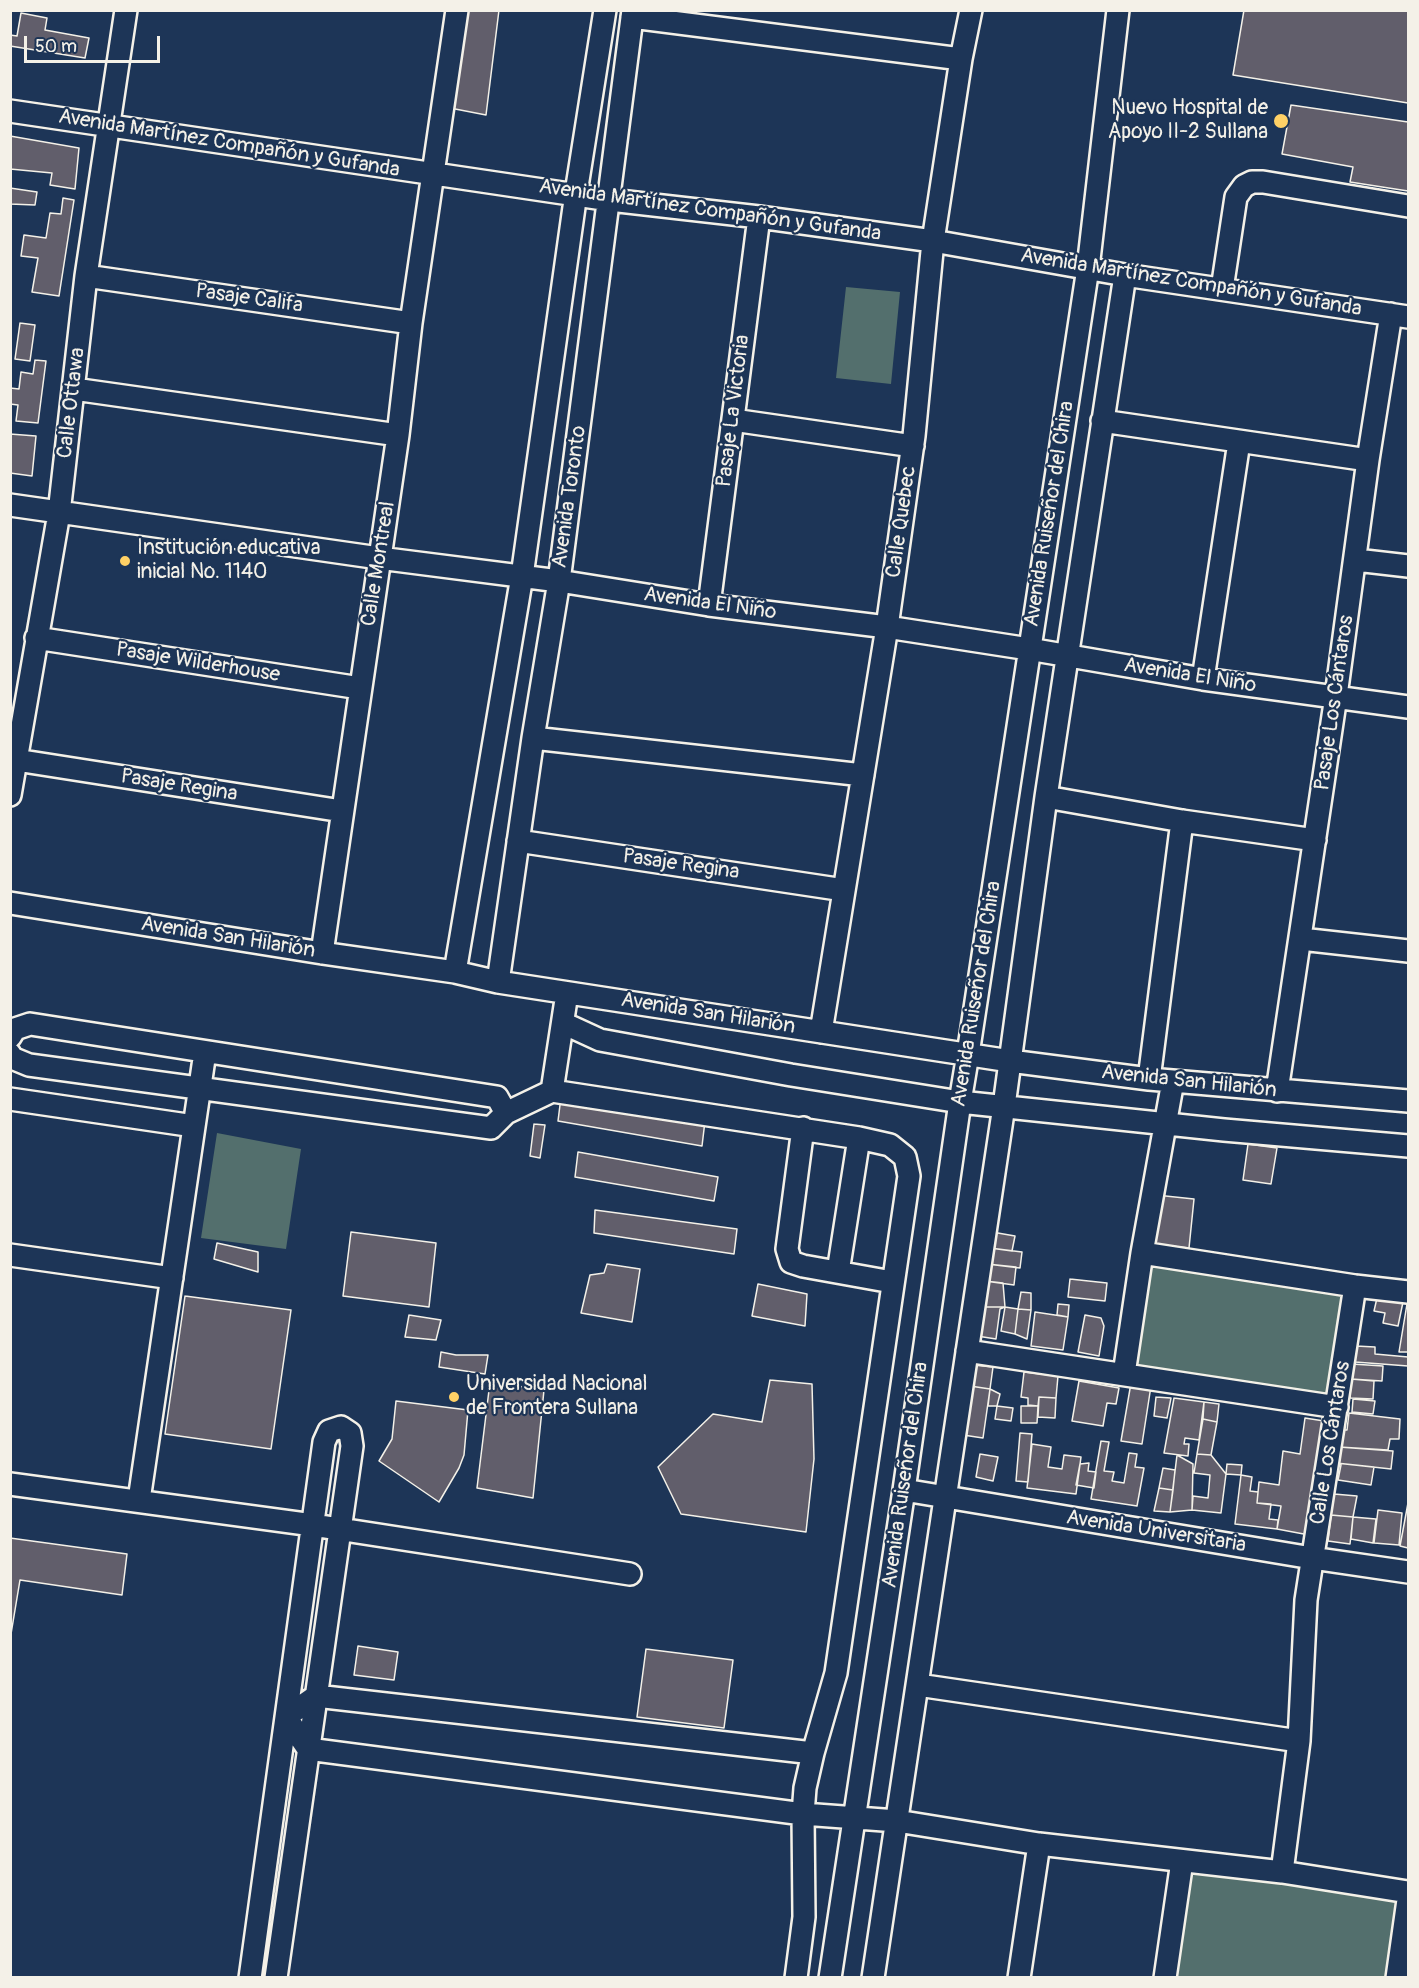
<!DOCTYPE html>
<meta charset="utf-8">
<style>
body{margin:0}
#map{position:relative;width:1419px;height:1988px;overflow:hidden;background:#1d3557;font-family:Pangolin,sans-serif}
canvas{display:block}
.frame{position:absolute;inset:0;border:12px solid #f4f1e8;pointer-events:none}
.scale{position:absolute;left:24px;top:36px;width:136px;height:27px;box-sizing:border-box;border:3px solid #f4f1e8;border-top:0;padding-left:8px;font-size:18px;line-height:21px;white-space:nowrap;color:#f4f1e8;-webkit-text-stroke:4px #1d3557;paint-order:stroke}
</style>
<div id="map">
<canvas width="1419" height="1988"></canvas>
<div class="frame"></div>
<div class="scale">50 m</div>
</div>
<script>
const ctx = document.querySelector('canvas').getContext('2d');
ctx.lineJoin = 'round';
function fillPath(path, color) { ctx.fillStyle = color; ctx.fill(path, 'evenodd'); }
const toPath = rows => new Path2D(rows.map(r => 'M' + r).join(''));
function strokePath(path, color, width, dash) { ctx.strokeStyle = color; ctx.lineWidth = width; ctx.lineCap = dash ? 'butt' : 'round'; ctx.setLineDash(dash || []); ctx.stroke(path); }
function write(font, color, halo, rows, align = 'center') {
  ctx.font = font + ' Pangolin,sans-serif'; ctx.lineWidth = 4.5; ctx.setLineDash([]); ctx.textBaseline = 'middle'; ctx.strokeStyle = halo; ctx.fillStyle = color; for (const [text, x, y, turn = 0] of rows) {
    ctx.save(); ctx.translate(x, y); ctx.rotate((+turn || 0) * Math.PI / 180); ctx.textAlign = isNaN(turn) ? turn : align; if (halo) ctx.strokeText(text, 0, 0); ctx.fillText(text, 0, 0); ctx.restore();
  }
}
const green = toPath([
 [846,287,900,292,891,384,836,378],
 [217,1133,301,1149,286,1249,201,1238],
 [1142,1253,1355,1286,1337,1407,1124,1374],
 [1187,1867,1400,1895,1388,1977,1170,1978]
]);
const building = toPath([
 [462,10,499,10,486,115,450,108,462,10],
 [1244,10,1408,10,1408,103,1233,75,1244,10],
 [21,13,47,18,45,30,89,38,85,58,10,46,10,35,17,36,21,13],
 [1291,105,1408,122,1408,191,1350,182,1353,167,1282,154,1291,105],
 [10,136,79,148,75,189,50,185,52,173,10,169,10,136],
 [10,188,37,192,35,205,10,204,10,188],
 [63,198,74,200,59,296,32,292,38,258,21,256,24,235,46,238,50,213,61,214,63,198],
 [20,323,35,325,30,361,15,359,20,323],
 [35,360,46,361,38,423,16,421,18,405,10,404,10,388,19,389,21,372,33,374,35,360],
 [10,434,36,436,32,476,10,473,10,434],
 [561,1097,705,1121,702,1146,558,1121,561,1097],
 [534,1124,545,1125,540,1158,530,1156,534,1124],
 [1248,1144,1277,1148,1271,1184,1243,1180,1248,1144],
 [578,1152,718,1177,714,1201,575,1177,578,1152],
 [1156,1195,1194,1199,1189,1248,1150,1244,1156,1195],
 [595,1210,737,1229,734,1254,594,1233,595,1210],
 [351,1232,436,1243,429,1307,343,1296,351,1232],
 [992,1232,1015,1236,1012,1251,990,1248,992,1232],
 [217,1243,258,1252,258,1272,214,1259,217,1243],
 [990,1248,1022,1252,1020,1268,987,1264,990,1248],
 [607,1264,640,1269,632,1322,581,1313,590,1275,604,1273,607,1264],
 [987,1264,1016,1267,1014,1285,985,1281,987,1264],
 [1070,1279,1107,1283,1105,1301,1068,1297,1070,1279],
 [985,1281,1003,1283,1005,1307,981,1307,985,1281],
 [758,1284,807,1294,805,1326,752,1316,758,1284],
 [1021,1292,1031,1293,1031,1310,1018,1309,1021,1292],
 [185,1296,291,1310,271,1449,165,1434,185,1296],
 [1377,1298,1403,1302,1398,1326,1383,1323,1385,1313,1374,1311,1377,1298],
 [1408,1298,1408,1352,1399,1352,1408,1298],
 [1058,1304,1069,1305,1068,1317,1057,1315,1058,1304],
 [981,1307,1005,1307,1000,1309,996,1339,977,1336,981,1307],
 [1005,1307,1018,1309,1015,1334,1001,1331,1005,1307],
 [1018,1309,1031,1310,1027,1339,1015,1334,1018,1309],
 [1035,1312,1068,1317,1063,1350,1031,1346,1035,1312],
 [409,1315,441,1320,436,1340,405,1337,409,1315],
 [1085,1315,1101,1318,1104,1326,1099,1356,1078,1352,1085,1315],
 [1356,1346,1375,1347,1375,1354,1408,1357,1408,1366,1355,1362,1356,1346],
 [441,1352,456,1355,488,1355,485,1374,439,1367,441,1352],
 [1352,1364,1383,1366,1382,1381,1351,1379,1352,1364],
 [973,1365,993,1367,990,1389,970,1386,973,1365],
 [1024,1372,1058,1376,1056,1398,1039,1397,1038,1406,1028,1405,1028,1398,1021,1397,1024,1372],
 [1351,1379,1374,1381,1373,1399,1350,1398,1351,1379],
 [770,1380,812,1384,814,1459,806,1532,681,1514,658,1467,713,1414,762,1422,770,1380],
 [1079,1381,1119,1388,1116,1404,1107,1403,1103,1426,1072,1421,1079,1381],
 [490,1382,544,1390,533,1498,477,1488,490,1382],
 [1131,1383,1151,1386,1142,1444,1121,1441,1131,1383],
 [970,1386,990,1389,983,1438,963,1435,970,1386],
 [990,1389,1000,1394,997,1406,988,1406,990,1389],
 [1039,1397,1056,1398,1055,1418,1038,1417,1039,1397],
 [1156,1397,1171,1398,1167,1418,1154,1416,1156,1397],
 [1174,1398,1204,1402,1199,1440,1185,1438,1184,1444,1189,1444,1188,1456,1164,1453,1174,1398],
 [1353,1399,1375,1401,1373,1414,1352,1412,1353,1399],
 [396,1401,468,1410,464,1455,459,1468,439,1502,379,1461,392,1439,396,1401],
 [1204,1402,1219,1404,1217,1422,1203,1419,1204,1402],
 [997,1406,1013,1408,1011,1421,995,1419,997,1406],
 [1021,1406,1038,1406,1037,1423,1021,1423,1021,1406],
 [1349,1413,1400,1419,1399,1439,1390,1439,1388,1450,1339,1447,1342,1430,1347,1430,1349,1413],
 [1305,1418,1324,1421,1309,1535,1277,1529,1281,1506,1257,1503,1259,1482,1279,1485,1283,1451,1300,1454,1305,1418],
 [1203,1419,1217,1422,1211,1455,1197,1454,1203,1419],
 [1020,1433,1032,1434,1028,1482,1016,1481,1020,1433],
 [1101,1441,1109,1442,1104,1471,1114,1472,1112,1481,1124,1483,1129,1453,1137,1454,1135,1467,1144,1468,1137,1506,1091,1499,1101,1441],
 [1032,1444,1051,1447,1048,1467,1062,1469,1064,1455,1081,1457,1076,1494,1027,1488,1032,1444],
 [1339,1447,1393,1451,1391,1469,1336,1463,1339,1447],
 [980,1454,998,1457,993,1481,976,1477,980,1454],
 [1197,1454,1211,1455,1226,1474,1221,1513,1192,1510,1193,1496,1208,1498,1210,1475,1194,1473,1197,1454],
 [1177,1455,1193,1464,1192,1510,1170,1512,1177,1455],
 [1089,1463,1088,1471,1096,1472,1094,1488,1076,1485,1080,1464,1089,1463],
 [1336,1463,1374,1467,1371,1485,1338,1480,1341,1465,1336,1464,1336,1463],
 [1227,1464,1242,1465,1241,1475,1226,1474,1227,1464],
 [1163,1468,1175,1470,1173,1490,1159,1488,1163,1468],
 [1241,1475,1252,1477,1250,1491,1258,1492,1257,1503,1271,1504,1269,1519,1278,1520,1277,1529,1235,1524,1241,1475],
 [1159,1488,1173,1490,1170,1512,1154,1511,1159,1488],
 [1334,1494,1357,1496,1353,1517,1331,1515,1334,1494],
 [1408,1503,1408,1548,1400,1546,1408,1503],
 [1378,1510,1402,1513,1399,1545,1374,1543,1378,1510],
 [1331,1515,1353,1517,1350,1544,1328,1541,1331,1515],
 [1353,1517,1376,1519,1373,1543,1351,1539,1353,1517],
 [10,1538,127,1554,122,1595,20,1580,10,1640,10,1538],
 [358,1646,398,1652,394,1680,354,1675,358,1646],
 [646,1649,733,1660,724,1728,637,1717,646,1649]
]);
const minor = toPath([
 [632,17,961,59],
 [10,111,610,200,759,217,933,241,1125,275,1408,317],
 [86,276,411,323],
 [1222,289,1236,197,1244,186,1252,182,1263,182,1408,206],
 [74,389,398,435],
 [733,420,913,446],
 [1102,421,1368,460],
 [10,505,379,558,559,581,709,605,887,627,1029,649,1203,679,1408,707],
 [1356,560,1408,566],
 [709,605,759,217],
 [36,638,360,688],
 [1203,679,1239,442],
 [533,738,863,775],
 [16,760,342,811],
 [10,795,59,513,86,276,126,10],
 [1046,797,1182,821,1315,840],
 [518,841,844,890],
 [10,903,322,953,455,972,498,982,1010,1061,1149,1079,1408,1101],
 [1301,939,1408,951],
 [322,953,398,435,411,323,457,10],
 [455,972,522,576,576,193,605,10],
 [498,982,533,738,559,581,633,10],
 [563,1023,600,1040,791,1075,960,1102,1224,1130,1408,1146],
 [821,1032,887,627,914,436,933,241,961,59,971,10],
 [10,1037,15,1029,30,1024,497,1097,506,1113],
 [10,1054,12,1058,29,1065,491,1128,506,1113,552,1091,567,993],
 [1149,1079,1182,821],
 [552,1091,859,1138,890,1145,905,1157,909,1176,836,1673,813,1753],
 [1277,1091,1336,696,1368,460,1391,314],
 [10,1099,194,1126],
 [803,1128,787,1249,791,1262,803,1266,892,1282],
 [1142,1253,1355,1286,1408,1292],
 [10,1255,172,1278],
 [838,1272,859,1138],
 [967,1351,1337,1407],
 [1124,1374,1142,1253,1173,1081],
 [10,1484,313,1525,630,1574],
 [904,1490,1312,1558,1408,1572],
 [139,1500,205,1052],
 [918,1685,1299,1741],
 [316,1696,813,1753,805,1788,803,1814,308,1749,286,1717,316,1696],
 [1282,1872,1299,1741,1306,1600,1355,1286],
 [250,1978,324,1442,329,1431,341,1427,350,1433,352,1446,276,1978],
 [796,1978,804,1917,803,1814,897,1821,1039,1844,1282,1872,1408,1892],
 [830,1978,904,1490,960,1102,968,1054,1088,268,1118,10],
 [873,1978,1004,1106,1046,797,1125,275],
 [1019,1978,1039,1844],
 [1165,1978,1182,1861],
 [1397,1978,1408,1900]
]);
const markers = [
 [1281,121,8,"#ffd166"],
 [125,561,6,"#ffd166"],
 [454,1397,6,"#ffd166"]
];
const poiNames = [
 ["Nuevo Hospital de",1268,109,"right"],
 ["Apoyo II-2 Sullana",1268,133,"right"],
 ["Institución educativa",137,549],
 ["inicial No. 1140",137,573],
 ["Universidad Nacional",466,1385],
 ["de Frontera Sullana",466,1409]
];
const streetNames = [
 ["Avenida Martínez Compañón y Gufanda",229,144,9],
 ["Avenida Martínez Compañón y Gufanda",710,211,8],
 ["Avenida Martínez Compañón y Gufanda",1191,283,9],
 ["Pasaje Califa",249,299,8],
 ["Calle Ottawa",72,403,-83],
 ["Pasaje La Victoria",734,411,-83],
 ["Avenida Toronto",570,497,-82],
 ["Avenida Ruiseñor del Chira",1050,514,-81],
 ["Calle Quebec",902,522,-82],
 ["Calle Montreal",379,564,-81],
 ["Avenida El Niño",710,604,8],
 ["Pasaje Wilderhouse",198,663,9],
 ["Avenida El Niño",1190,676,9],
 ["Pasaje Los Cántaros",1335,703,-82],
 ["Pasaje Regina",179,786,9],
 ["Pasaje Regina",681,865,8],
 ["Avenida San Hilarión",228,938,9],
 ["Avenida Ruiseñor del Chira",977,994,-81],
 ["Avenida San Hilarión",708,1014,9],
 ["Avenida San Hilarión",1189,1082,6],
 ["Calle Los Cántaros",1331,1443,-81],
 ["Avenida Ruiseñor del Chira",906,1475,-82],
 ["Avenida Universitaria",1156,1532,9]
];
fillPath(green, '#536f6d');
fillPath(building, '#615e6b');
strokePath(building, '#f4f1e8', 1.5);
strokePath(minor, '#f4f1e8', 26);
strokePath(minor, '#1d3557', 21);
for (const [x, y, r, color] of markers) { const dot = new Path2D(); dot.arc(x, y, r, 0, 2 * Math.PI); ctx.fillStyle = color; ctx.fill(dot); strokePath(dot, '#1d3557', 2); }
write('21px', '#f4f1e8', '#1d3557', poiNames, 'left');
write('21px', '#f4f1e8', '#1d3557', streetNames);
</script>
